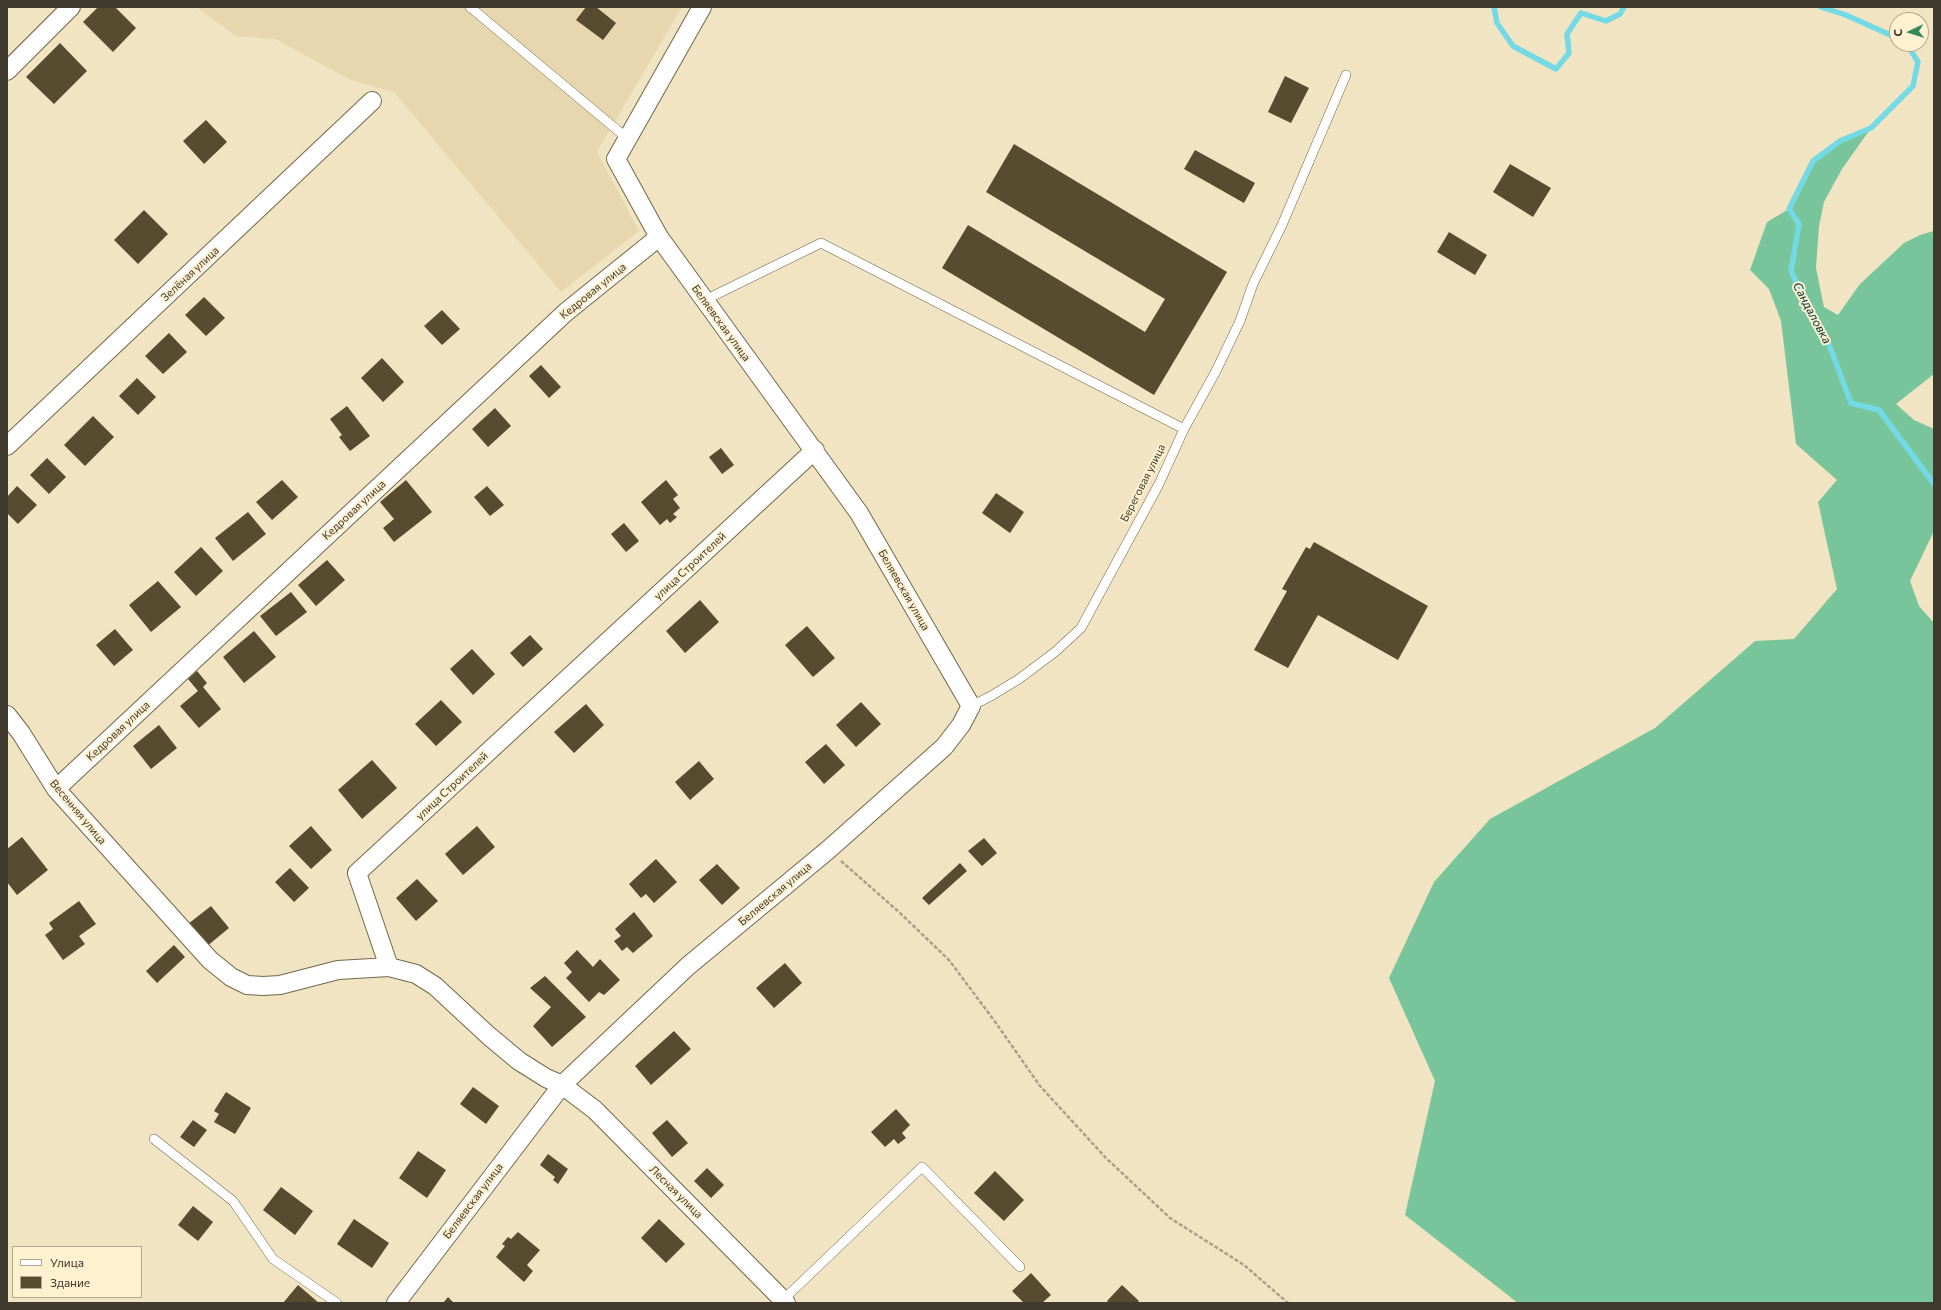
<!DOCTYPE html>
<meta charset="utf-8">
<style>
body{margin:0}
#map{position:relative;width:1941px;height:1310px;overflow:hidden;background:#f0e4c3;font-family:Commissioner,sans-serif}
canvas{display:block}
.frame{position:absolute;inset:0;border:8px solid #3f3a2d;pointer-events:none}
.legend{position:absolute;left:12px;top:1246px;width:130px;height:52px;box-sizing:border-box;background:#fef1d0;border:1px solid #b2a88f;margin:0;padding:5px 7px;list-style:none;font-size:12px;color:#3f3a2d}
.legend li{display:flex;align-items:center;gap:8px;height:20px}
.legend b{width:20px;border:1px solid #b2a88f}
.north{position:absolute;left:1889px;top:12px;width:40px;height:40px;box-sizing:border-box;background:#fef1d0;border:1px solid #b2a88f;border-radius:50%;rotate:266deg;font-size:11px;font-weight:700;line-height:16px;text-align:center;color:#3f3a2d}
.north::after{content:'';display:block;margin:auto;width:14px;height:18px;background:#34895d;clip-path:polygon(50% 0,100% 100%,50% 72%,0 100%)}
</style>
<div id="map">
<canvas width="1941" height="1310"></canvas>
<div class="frame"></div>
<ul class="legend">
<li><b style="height:5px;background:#fff"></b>Улица</li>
<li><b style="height:11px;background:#574c2f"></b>Здание</li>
</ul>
<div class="north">С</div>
</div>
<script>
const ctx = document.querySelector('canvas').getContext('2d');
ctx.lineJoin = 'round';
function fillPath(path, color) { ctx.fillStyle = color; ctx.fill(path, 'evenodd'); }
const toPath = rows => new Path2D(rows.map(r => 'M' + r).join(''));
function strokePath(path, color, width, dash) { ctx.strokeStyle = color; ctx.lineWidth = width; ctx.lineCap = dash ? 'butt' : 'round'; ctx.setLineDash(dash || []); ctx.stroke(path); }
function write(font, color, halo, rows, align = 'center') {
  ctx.font = font + ' Commissioner,sans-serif'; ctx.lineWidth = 4; ctx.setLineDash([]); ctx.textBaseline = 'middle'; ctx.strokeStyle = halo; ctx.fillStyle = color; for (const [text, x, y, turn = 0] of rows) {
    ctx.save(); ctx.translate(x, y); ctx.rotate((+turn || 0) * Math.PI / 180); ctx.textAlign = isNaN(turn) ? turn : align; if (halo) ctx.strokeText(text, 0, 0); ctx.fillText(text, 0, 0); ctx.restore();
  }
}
const built = toPath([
 [196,7,682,7,597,152,639,231,561,292,394,92,351,80,275,39,236,36]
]);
const forest = toPath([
 [1871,128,1842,169,1824,202,1819,226,1816,268,1824,307,1838,315,1860,284,1904,243,1920,235,1934,231,1934,374,1896,404,1914,420,1934,429,1934,531,1910,581,1919,606,1934,623,1934,1303,1518,1303,1405,1215,1435,1081,1389,978,1434,882,1490,819,1655,728,1755,641,1794,639,1837,589,1818,502,1837,480,1796,444,1781,321,1769,289,1750,270,1767,222,1789,209,1813,161,1840,141]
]);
const stream = toPath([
 [1494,7,1497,23,1513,46,1556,69,1569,53,1567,34,1581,13,1606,21,1620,14,1624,7],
 [1821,7,1846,15,1897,38],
 [1907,44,1918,62,1913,86,1871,128,1840,141,1813,161,1789,209,1799,224,1791,271,1812,316,1827,339,1851,403,1879,410,1934,484]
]);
const building = toPath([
 [98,7,115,7,136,28,113,52,83,22],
 [586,7,596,7,616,23,603,40,576,20],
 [60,43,87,71,54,104,26,77],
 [1285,76,1309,88,1291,123,1268,112],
 [206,120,227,142,204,164,183,141],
 [1014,144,1227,272,1154,395,942,268,968,225,1145,332,1165,299,986,192],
 [1195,150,1255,183,1244,203,1184,169],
 [1510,164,1551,188,1533,217,1493,192],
 [144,210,168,234,138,264,114,240],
 [1449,232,1487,255,1475,275,1437,252],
 [204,297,225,318,206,336,185,315],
 [442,310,460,329,442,345,424,326],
 [169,333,187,352,163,374,145,356],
 [382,358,404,382,383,402,361,378],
 [541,365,561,387,549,398,529,376],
 [137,378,156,397,138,415,119,396],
 [347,406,370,436,350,451,339,437,342,435,330,419],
 [495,408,511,426,488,447,472,429],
 [93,416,114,437,85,466,64,445],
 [721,448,734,465,722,474,709,457],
 [47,458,66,477,49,494,30,475],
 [282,480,298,497,272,520,256,502],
 [406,480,432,512,394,542,383,528,394,519,380,502],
 [666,480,678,495,673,499,680,508,673,514,677,517,670,523,667,519,660,525,641,502],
 [17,486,37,505,18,524,7,513,7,497],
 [487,486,504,505,490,516,474,497],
 [996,493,1024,512,1010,533,982,513],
 [248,512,266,534,233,561,215,538],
 [624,523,639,541,626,552,611,534],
 [1314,542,1428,606,1398,660,1318,615,1288,668,1254,650,1287,591,1282,589,1306,547,1310,549],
 [201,547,223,571,196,596,174,572],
 [327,560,345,580,316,606,298,585],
 [158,581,181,607,151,632,129,605],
 [291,592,307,612,276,636,260,616],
 [700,600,719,622,685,653,666,631],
 [807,626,835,658,813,677,785,645],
 [115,629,133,650,114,666,96,645],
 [254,631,276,657,244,683,223,657],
 [530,635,543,649,523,667,510,653],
 [472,649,495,674,473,695,450,669],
 [197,671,207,683,203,687,221,709,199,728,180,706,198,691,188,679],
 [441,700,462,722,436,746,415,724],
 [861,702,881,724,856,747,836,725],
 [586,704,604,725,574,753,554,732],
 [159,725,177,748,151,769,133,746],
 [826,744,845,765,824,784,805,762],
 [372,760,397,788,362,819,338,790],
 [699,761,714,779,690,800,675,782],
 [311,826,332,850,311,869,289,846],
 [477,826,495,847,463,875,445,854],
 [22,837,48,870,17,895,7,882,7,849],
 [984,838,997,853,982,866,968,851],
 [656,859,677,882,654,903,646,894,641,898,629,884],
 [960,863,967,871,929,905,922,898],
 [717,864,740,888,722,905,699,880],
 [290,868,309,888,294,902,275,882],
 [417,879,438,901,416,921,396,898],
 [79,901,96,924,79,936,85,944,63,960,45,935,53,929,49,923],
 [211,906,229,928,206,947,188,924],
 [634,912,653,936,633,953,627,947,622,951,614,941,621,936,615,929],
 [174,945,185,957,157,983,146,971],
 [577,950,593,967,600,959,620,980,604,995,599,992,589,1002,566,978,572,972,564,963],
 [785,963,802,983,774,1008,756,988],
 [545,976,586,1017,552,1047,533,1026,551,1007,530,988],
 [674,1031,691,1049,651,1085,635,1066],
 [473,1087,499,1106,486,1124,460,1104],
 [226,1092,251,1108,235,1134,214,1122,219,1114,214,1111],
 [896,1109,910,1125,902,1133,906,1138,898,1144,894,1139,885,1147,871,1132],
 [193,1120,207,1130,194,1147,180,1137],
 [667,1120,688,1143,672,1157,652,1133],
 [418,1151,446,1170,427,1198,399,1178],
 [548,1154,568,1169,558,1184,553,1180,555,1177,540,1165],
 [707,1168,724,1185,711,1198,694,1181],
 [995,1171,1024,1200,1004,1221,974,1193],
 [281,1187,313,1211,295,1235,263,1210],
 [193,1206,213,1222,198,1241,178,1225],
 [354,1219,389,1243,372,1268,337,1244],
 [659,1219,685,1244,666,1263,641,1238],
 [518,1232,540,1250,527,1265,533,1271,524,1282,496,1257,505,1246,502,1244,508,1237,511,1239],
 [1031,1273,1051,1295,1042,1303,1024,1303,1012,1291],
 [298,1285,319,1303,283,1303],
 [1122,1285,1139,1301,1137,1303,1109,1303,1107,1301],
 [448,1297,454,1303,443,1303]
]);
const path = toPath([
 [841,861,899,912,949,960,996,1023,1040,1086,1106,1158,1170,1218,1244,1265,1288,1303]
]);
const lane = toPath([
 [470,7,628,139],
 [705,300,821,243,1184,429],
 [971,706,991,696,1019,679,1055,652,1081,628,1159,484,1184,429,1216,371,1240,321,1253,284,1282,225,1346,75],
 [154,1139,233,1201,273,1259,337,1303],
 [783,1300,922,1167,1020,1267]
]);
const street = toPath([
 [7,71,71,7],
 [7,446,372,101],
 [7,715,21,733,56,789,210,960,231,977,247,985,263,986,280,985,338,970,389,967,416,974,435,986,489,1036,519,1061,546,1078,562,1085,595,1110,786,1303],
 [56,789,566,312,659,237],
 [389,967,357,873,815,450],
 [396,1303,562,1085,688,966,828,850,944,747,961,725,971,706,859,513,659,237,616,159,702,7]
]);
const streetNames = [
 ["Зелёная улица",190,274,-43],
 ["Кедровая улица",593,291,-39],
 ["Беляевская улица",721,323,54],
 ["Береговая улица",1143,483,-63],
 ["Кедровая улица",354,510,-43],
 ["улица Строителей",690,566,-43],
 ["Беляевская улица",904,590,60],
 ["Кедровая улица",118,731,-43],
 ["улица Строителей",452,786,-43],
 ["Весенняя улица",78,812,50],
 ["Беляевская улица",775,894,-40],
 ["Лесная улица",676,1192,45],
 ["Беляевская улица",473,1201,-53]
];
const waterNames = [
 ["Сандаловка",1812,313,62]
];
fillPath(built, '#e6d7ae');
fillPath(forest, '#79c59b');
strokePath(stream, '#72d9e5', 5.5);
fillPath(building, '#574c2f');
strokePath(lane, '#726749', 10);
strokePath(street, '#726749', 20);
strokePath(path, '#a99f87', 2.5, [4, 2]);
strokePath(lane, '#fff', 9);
strokePath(street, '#fff', 18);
write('11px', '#3f3a2d', '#fef1d0', streetNames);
write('italic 12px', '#003339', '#fef1d0', waterNames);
</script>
